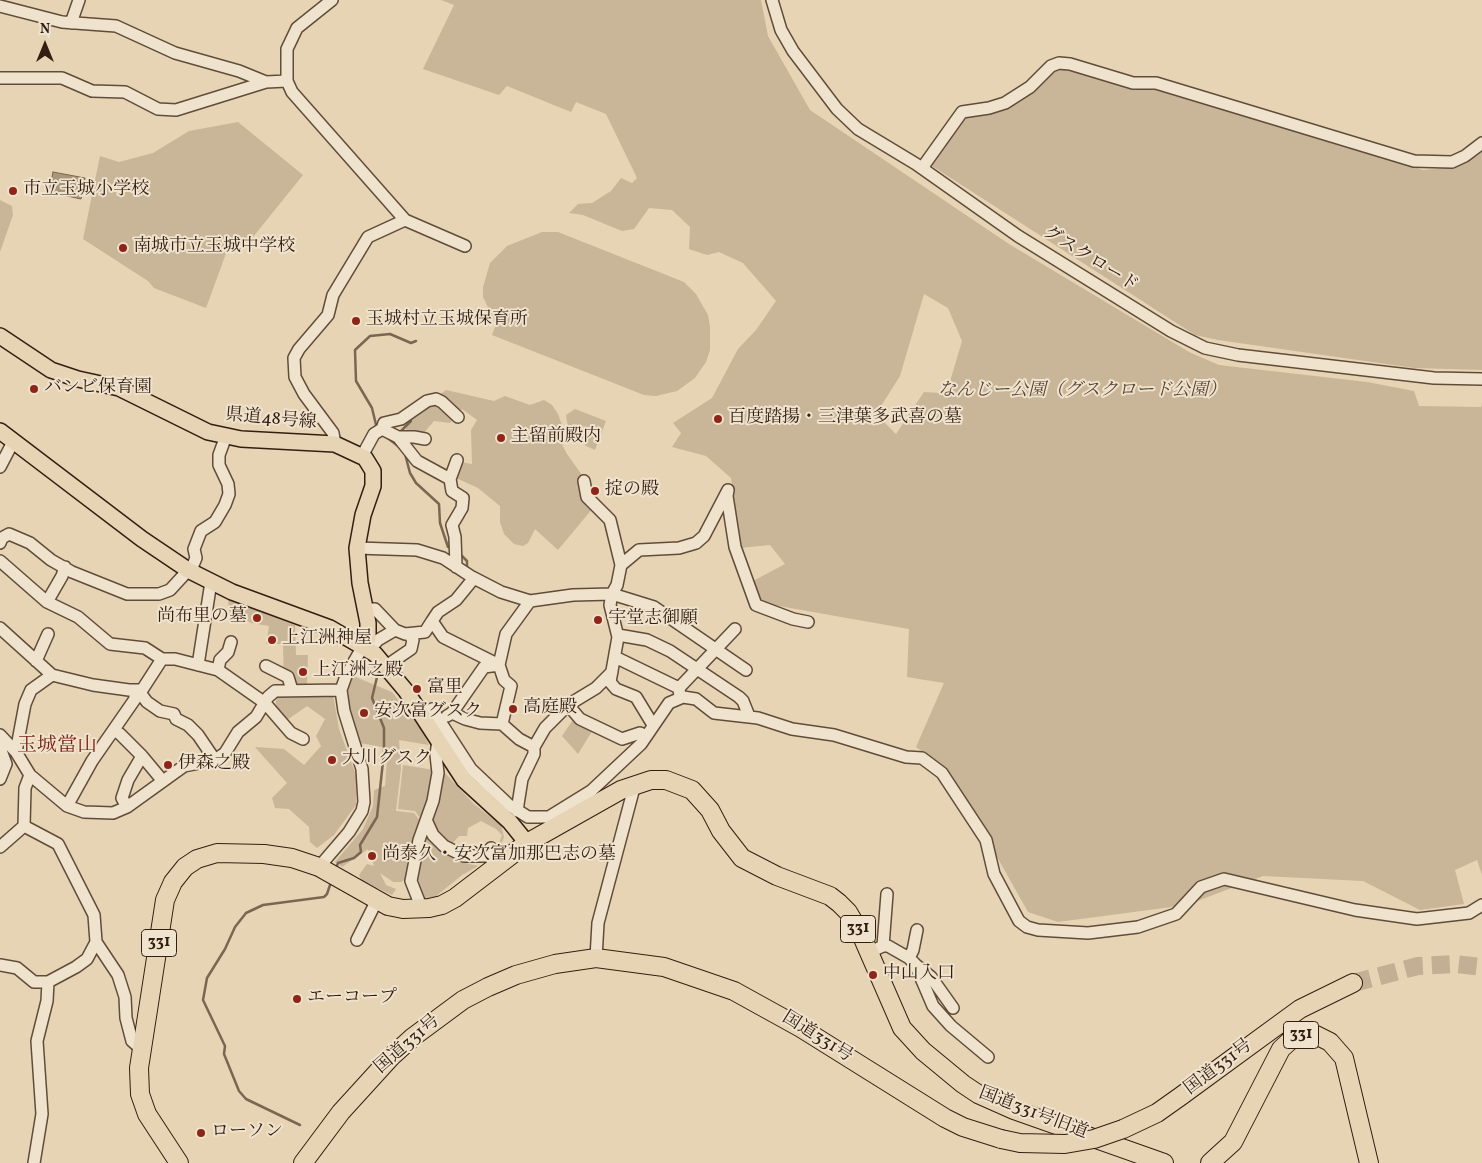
<!DOCTYPE html>
<meta charset="utf-8">
<style>
body{margin:0}
#map{position:relative;width:1482px;height:1163px;overflow:hidden;background:#e7d4b4;font-family:Vollkorn,serif}
canvas{display:block}
.north{position:absolute;left:20px;top:20px;width:50px;height:50px;-webkit-text-stroke:4px #efe3ce;paint-order:stroke;rotate:0deg;font-size:14px;font-weight:700;line-height:20px;text-align:center;color:#341e12}
.north::after{content:'';display:block;margin:auto;width:18px;height:22px;background:#341e12;clip-path:polygon(50% 0,100% 100%,50% 72%,0 100%)}
</style>
<div id="map">
<canvas width="1482" height="1163"></canvas>
<div class="north">N</div>
</div>
<script>
const ctx = document.querySelector('canvas').getContext('2d');
ctx.lineJoin = 'round';
function fillPath(path, color) { ctx.fillStyle = color; ctx.fill(path, 'evenodd'); }
const toPath = rows => new Path2D(rows.map(r => 'M' + r).join(''));
function strokePath(path, color, width, dash) { ctx.strokeStyle = color; ctx.lineWidth = width; ctx.lineCap = dash ? 'butt' : 'round'; ctx.setLineDash(dash || []); ctx.stroke(path); }
function write(font, color, halo, rows, align = 'center') {
  ctx.font = font + ' Vollkorn,"Noto Serif JP",serif'; ctx.lineWidth = 4; ctx.setLineDash([]); ctx.textBaseline = 'middle'; ctx.strokeStyle = halo; ctx.fillStyle = color; for (const [text, x, y, turn = 0] of rows) {
    ctx.save(); ctx.translate(x, y); ctx.rotate((+turn || 0) * Math.PI / 180); ctx.textAlign = isNaN(turn) ? turn : align; if (halo) ctx.strokeText(text, 0, 0); ctx.fillText(text, 0, 0); ctx.restore();
  }
}
const green = toPath([
 [441,0,761,0,768,36,810,110,1009,244,1189,352,1219,365,1367,382,1414,391,1419,406,1481,407,1482,403,1482,875,1477,860,1455,870,1464,904,1420,910,1363,881,1263,876,1187,905,1058,922,1028,912,950,773,916,747,944,683,907,677,909,629,762,603,753,581,785,564,770,545,740,548,731,478,706,456,672,447,681,433,673,423,712,398,738,349,756,330,776,301,743,263,719,252,707,255,689,249,690,227,672,210,649,208,634,229,622,231,583,215,569,213,578,204,592,203,611,191,621,178,632,183,637,178,606,114,576,102,571,112,507,86,499,95,423,69,454,5],
 [924,294,948,308,962,341,946,395,950,397,939,393,924,392,896,434,876,414,900,376],
 [1057,65,1149,87,1314,134,1423,170,1457,167,1482,148,1482,370,1414,368,1218,340,1195,335,929,164,963,116,994,113,1028,94],
 [238,122,303,175,249,242,228,248,206,308,154,288,148,281,83,239,100,156,119,162,153,153,189,131],
 [0,200,12,206,13,215,0,252],
 [542,232,558,232,684,282,696,294,708,315,710,327,710,350,706,362,695,378,677,391,656,396,644,395,492,335,496,324,483,297,483,287,490,263,507,246],
 [446,390,494,401,505,396,530,405,544,400,552,405,558,414,562,425,559,439,567,454,582,475,581,482,593,508,558,550,535,529,528,543,523,546,514,544,504,534,500,522,500,506,478,488,456,478,460,462,472,464,471,430,477,420,462,409,450,423,434,421,422,435,409,432,399,422],
 [575,409,606,421,595,450,586,446,579,436,569,434,566,415],
 [228,599,295,625,296,655,308,655,307,686,284,687,283,644,266,644,269,626,251,623,229,611],
 [353,676,392,692,422,731,429,745,399,740,401,769,396,811,414,813,421,822,409,877,401,882,393,882,380,873,386,885,396,889,392,895,361,880,359,875,367,864,374,866,368,849,342,867,335,862,363,829,373,806,374,790,385,786,388,748,360,743,349,708,348,687],
 [333,695,339,729,356,775,356,805,334,835,317,848,310,842,309,827,289,809,275,808,272,798,287,783,255,747,284,749,304,765,321,746,316,736,325,719,307,706,287,720,275,708,277,696],
 [575,717,594,728,578,754,562,736],
 [403,765,434,770,423,822,415,811,398,809],
 [444,772,474,804,501,825,504,837,501,845,497,849,502,835,496,829,481,821,468,828,467,836,459,836,451,845,442,838,432,823,438,804,441,774],
 [427,838,457,861,478,866,462,875,435,897,425,898,418,879,421,858]
]);
const water = toPath([
 [53,172,85,178,81,199,49,192,53,172]
]);
const stream = toPath([
 [377,429,372,408,356,381,355,350,370,336,390,334,411,343,416,341],
 [381,433,398,446],
 [399,433,411,421],
 [405,454,410,473,416,483,439,504,440,523,448,547,452,549],
 [459,553,467,561,467,569],
 [336,868,338,863,354,858,361,852,360,845,377,817,384,752,384,728,372,698,378,673],
 [300,1125,246,1099,239,1091,224,1054,225,1046,203,1000,207,978,225,949,235,927,246,913,263,905,324,897,327,894,331,882]
]);
const highwayTunnel = toPath([
 [1353,983,1418,966,1455,964,1482,967]
]);
const minor = toPath([
 [332,0,297,28,287,49,287,81,292,92,405,220,465,246],
 [772,0,781,30,793,51,837,109,858,129,916,164,1018,236,1171,331,1205,348,1238,355,1434,378,1482,379],
 [0,6,62,22,116,26,175,53,239,71,266,82],
 [71,23,79,0],
 [0,78,62,78,92,91,125,92,158,109,176,110,266,82,287,81],
 [922,168,962,112,989,108,1005,103,1030,87,1051,66,1059,63,1070,64,1133,83,1156,83,1414,161,1452,162,1465,156,1482,143],
 [382,429,398,437,417,461,450,479,452,491,463,498,462,508,452,525,455,537,456,567],
 [398,437,414,437,425,439],
 [335,444,333,433,304,394,295,377,294,358,299,349,328,315,333,295,368,237,405,220],
 [362,456,374,434,382,429,384,423,401,419,427,401,436,399,442,402,458,417],
 [0,467,13,442],
 [450,479,457,460],
 [584,481,587,497,610,520,621,565,617,585,612,594,654,607,746,670],
 [0,543,2,538,9,534,30,543,51,560,72,572,127,594,159,594,170,590,193,565,196,558,194,549,201,531,215,522,225,505,229,494,228,484,219,465,219,455,226,436],
 [357,548,417,550,443,558,472,577,501,592,530,601,573,595,612,594,610,605,618,637,610,682,616,689,636,697,653,725],
 [0,561,47,602,78,617,110,644,145,648,162,659,175,659,218,670,265,703,291,733,303,739],
 [621,565,639,550,679,548,696,543,704,536,728,490,727,496,735,547,756,605,793,619,808,622],
 [474,578,456,600,438,612,432,621,443,637,499,665],
 [530,601,506,634,499,665,504,680,511,686,502,724,519,739,534,747,545,728,568,705,596,688,612,672],
 [47,602,62,576,65,567],
 [365,609,375,609,395,630,405,634,425,632,432,621],
 [0,628,52,675,93,685,129,690,142,690,162,659],
 [618,635,647,640,670,651,739,697,743,701,749,716],
 [369,650,378,640,395,630],
 [615,657,679,688,680,698],
 [36,661,48,634],
 [198,665,211,582],
 [266,666,288,677,292,690],
 [386,666,411,649,413,640,409,634],
 [218,670,220,660,228,652,231,642],
 [679,688,735,629],
 [138,690,147,702,160,711,174,714,176,719,188,725,198,735,215,760],
 [568,705,580,719,622,739,640,733,646,736],
 [452,713,484,667,499,665],
 [421,714,432,709,471,769,509,805,528,817,549,817],
 [447,716,452,713,465,719,480,723,502,724],
 [115,731,120,734,142,756,162,780],
 [0,735,16,752,30,775,67,806,84,812,113,813,127,807,184,766,215,760,225,753,238,732,256,717,268,697,275,691,341,690],
 [0,748,6,764,0,779],
 [16,752,25,704,31,690,52,675],
 [67,806,92,761,135,699,135,690],
 [127,807,122,798,128,780,142,756],
 [517,811,522,779,534,754,534,747],
 [427,822,433,835,444,846,464,856,486,856,491,848],
 [553,828,549,817,591,791,641,744,669,703,683,697,696,699,714,713,758,718,792,729,834,735,906,757,922,758,942,773,986,840,994,874,1019,921,1027,927,1038,930,1088,933,1138,927,1176,914,1201,887,1224,879,1355,910,1417,919,1469,913,1482,905],
 [0,847,24,826,25,788,30,775],
 [319,867,349,832,362,811,364,802,362,769,344,711,341,690,346,676,363,646],
 [422,909,411,881,419,840,433,801,438,773,436,755,438,740],
 [357,940,377,900],
 [96,942,118,975,125,997,126,1018,132,1041,141,1049],
 [883,946,887,894],
 [868,953,883,946,888,946,909,958,915,964,933,1006,951,1026,988,1057],
 [596,958,598,923,635,784],
 [909,958,913,950,917,930],
 [0,965,17,968,34,982,48,982,76,967,87,959,96,942,94,915,58,844,24,826],
 [916,965,931,977,953,1008],
 [34,1163,42,1114,37,1041,47,1001,48,982]
]);
const major = toPath([
 [0,336,51,370,78,379,119,388,208,432,241,439,335,444,365,458,373,471,373,486,363,515,357,548,360,583,368,623,368,638,363,646],
 [0,431,142,539,188,570,232,592,330,628,375,654,406,691,464,780,510,822,527,843]
]);
const highway = toPath([
 [1123,1129,1157,1113,1181,1096,1300,1009,1353,983],
 [179,1163,147,1114,140,1094,139,1068,165,900,173,882,185,867,197,859,217,853,264,854,292,858,319,867,388,906,403,909,429,908,442,905,455,898,527,843,621,790,651,780,666,780,692,790,710,810,721,831,742,858,777,876,830,896,839,903,848,912,861,934,902,1028,923,1051,963,1084,978,1094,1014,1110,1164,1163],
 [303,1163,341,1112,392,1056,413,1037,463,1000,488,987,516,975,555,964,596,958,664,967,734,991,801,1028,945,1118,963,1127,1001,1139],
 [1210,1163,1233,1142,1281,1049,1293,1038,1305,1034,1316,1035,1330,1042,1344,1058,1369,1163]
]);
const highwayBridge = toPath([
 [1001,1139,1020,1143,1065,1144,1094,1139,1123,1129]
]);
const markers = [
 [13,191,5,"#8f2418"],
 [123,248,5,"#8f2418"],
 [356,321,5,"#8f2418"],
 [34,389,5,"#8f2418"],
 [718,419,5,"#8f2418"],
 [501,438,5,"#8f2418"],
 [595,491,5,"#8f2418"],
 [257,618,5,"#8f2418"],
 [598,620,5,"#8f2418"],
 [272,640,5,"#8f2418"],
 [303,672,5,"#8f2418"],
 [417,689,5,"#8f2418"],
 [513,709,5,"#8f2418"],
 [364,713,5,"#8f2418"],
 [332,760,5,"#8f2418"],
 [168,765,5,"#8f2418"],
 [372,856,5,"#8f2418"],
 [873,975,5,"#8f2418"],
 [297,999,5,"#8f2418"],
 [201,1133,5,"#8f2418"]
];
const shields = [
 [858,929,35],
 [159,943,35],
 [1301,1035,35]
];
const shieldNames = [
 ["331",858,929],
 ["331",159,943],
 ["331",1301,1035]
];
const poiNames = [
 ["市立玉城小学校",23,191],
 ["南城市立玉城中学校",133,248],
 ["玉城村立玉城保育所",366,321],
 ["バンビ保育園",44,389],
 ["百度踏揚・三津葉多武喜の墓",728,419],
 ["主留前殿内",511,438],
 ["掟の殿",605,491],
 ["尚布里の墓",247,618,"right"],
 ["宇堂志御願",608,620],
 ["上江洲神屋",282,640],
 ["上江洲之殿",313,672],
 ["富里",427,689],
 ["高庭殿",523,709],
 ["安次富グスク",374,713],
 ["大川グスク",342,760],
 ["伊森之殿",178,765],
 ["尚泰久・安次富加那巴志の墓",382,856],
 ["中山入口",883,975],
 ["エーコープ",307,999],
 ["ローソン",211,1133]
];
const streetNames = [
 ["グスクロード",1090,260,32],
 ["県道48号線",271,420,5],
 ["国道331号",817,1038,32],
 ["国道331号",408,1045,-41],
 ["国道331号",1219,1068,-37],
 ["国道331号旧道",1033,1114,21]
];
const parkNames = [
 ["なんじー公園（グスクロード公園）",1082,392]
];
const quarterNames = [
 ["玉城當山",57,747]
];
fillPath(green, '#c9b598');
fillPath(water, '#aa967d');
strokePath(water, '#7b6652', 1);
strokePath(stream, '#7b6652', 2.5);
strokePath(highwayTunnel, '#c3b094', 18, [18, 9]);
strokePath(minor, '#614c3a', 14);
strokePath(major, '#341e12', 18);
strokePath(highway, '#341e12', 20);
strokePath(minor, '#efe3ce', 11);
strokePath(major, '#e7d4b4', 15);
strokePath(highway, '#e7d4b4', 18);
strokePath(highwayBridge, '#341e12', 20, []);
strokePath(highwayBridge, '#e7d4b4', 18);
for (const [x, y, r, color] of markers) { const dot = new Path2D(); dot.arc(x, y, r, 0, 2 * Math.PI); ctx.fillStyle = color; ctx.fill(dot); strokePath(dot, '#efe3ce', 2); }
for (const [x, y, w] of shields) { const box = new Path2D(); box.roundRect(x - w / 2, y - 13.5, w, 27, 4); ctx.fillStyle = '#efe3ce'; ctx.fill(box); strokePath(box, '#341e12', 1); }
write('bold 16px', '#341e12', null, shieldNames);
write('18px', '#341e12', '#efe3ce', poiNames, 'left');
write('18px', '#341e12', '#efe3ce', streetNames);
write('italic 18px', '#594434', '#efe3ce', parkNames);
write('20px', '#7a1f14', '#efe3ce', quarterNames);
</script>
